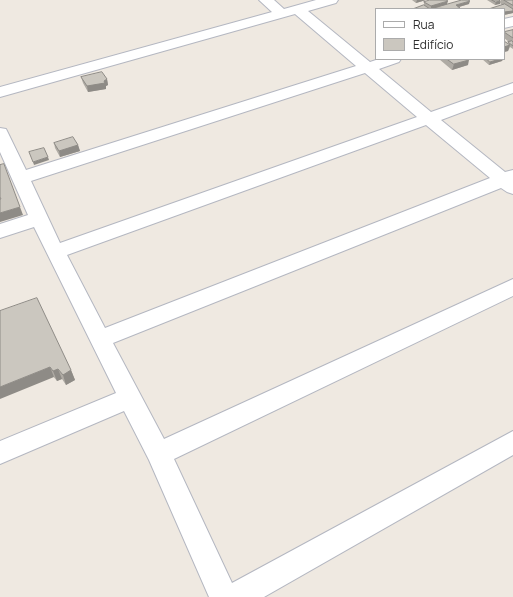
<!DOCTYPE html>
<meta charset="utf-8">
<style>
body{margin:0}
#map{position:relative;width:513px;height:597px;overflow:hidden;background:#efe9e1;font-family:Manrope,sans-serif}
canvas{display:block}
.legend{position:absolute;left:375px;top:8px;width:130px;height:52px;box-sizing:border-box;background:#fff;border:1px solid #ababab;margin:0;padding:5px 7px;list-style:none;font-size:12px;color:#2e2e2e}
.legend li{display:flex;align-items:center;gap:8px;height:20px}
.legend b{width:20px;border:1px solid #ababab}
</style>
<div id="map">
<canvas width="513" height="597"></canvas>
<ul class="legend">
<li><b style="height:5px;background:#fff"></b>Rua</li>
<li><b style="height:11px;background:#cbc7bf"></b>Edifício</li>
</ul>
</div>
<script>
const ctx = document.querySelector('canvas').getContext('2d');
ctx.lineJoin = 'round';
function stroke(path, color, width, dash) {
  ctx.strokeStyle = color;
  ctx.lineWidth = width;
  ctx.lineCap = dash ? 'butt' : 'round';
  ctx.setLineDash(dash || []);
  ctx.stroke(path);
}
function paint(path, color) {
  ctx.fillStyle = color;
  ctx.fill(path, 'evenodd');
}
const minor = new Path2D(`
 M259,0H274L284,9L316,0H338L336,3L308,11L370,62L379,59H401L399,62L379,69L431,112L513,83V93L441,120L505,172L513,170V194L507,192L501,188L113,343L164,439L513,279V296L174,459L232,583L513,431V455L264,597H209L149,460L124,411L0,464V441L116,393L34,227L0,238V224L28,215L0,152V128L6,129L8,133L26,170L356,66L295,14L0,97V87L272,12ZM365,73L417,117L60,243L31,181ZM426,125L490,178L105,328L67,255Z
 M513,17V26L504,28V19Z`);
stroke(minor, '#b4b7c1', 2);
paint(minor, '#fff');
paint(new Path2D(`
 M412,0H426L416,3Z
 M487,0H500V1L501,0H513V13L504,15V9H489L502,5L500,3L495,5Z
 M424,2L447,5L469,4L459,7L460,8L459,9H413L424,5Z
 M513,30V49L510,47L508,51L504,52V41L508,44L509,42L504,38V32Z
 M439,59H468V65L452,70Z
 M482,59H503L502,61L489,65Z
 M81,77L107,79L108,85L106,86V89L88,92L83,83Z
 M54,143L78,145L80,151L60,157L55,148Z
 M0,311L71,370L75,380L66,385L62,379L57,381Z`), '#afaba4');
paint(new Path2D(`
 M417,0H426L416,3Z
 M448,1L446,7L431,9V6Z
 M470,1L469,4L455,8L456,5Z
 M500,1V4L495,5L496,2Z
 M513,9V13L504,15V12Z
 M510,45L508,51L504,52V47Z
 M500,59H503L502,61L489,65L490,62Z
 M469,60L468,65L452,70L454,64Z
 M107,79L108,85L106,86V89L88,92L87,86L104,81Z
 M78,145L80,151L60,157L59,151Z
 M48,157L49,160L34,165L33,162Z
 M20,207L23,215L0,222V213Z
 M50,367L54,377L0,399V387Z
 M58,369L62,379L57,381L53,371Z
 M71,370L75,380L66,385L63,375Z`), '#8e8b86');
const building = new Path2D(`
 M430,0H446L448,1L431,6L424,2Z
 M462,0H468L470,1L456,5L460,8L453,9L434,8Z
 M492,0H499L500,1L496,2Z
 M504,0H513V5Z
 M505,4L513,9V11L504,12V9H489Z
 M424,5L430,9H413Z
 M513,30V38L504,32Z
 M504,41L510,45L504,47Z
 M512,41L513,42V46L508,42Z
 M447,59H468L469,60L454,64Z
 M487,59H500L490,62Z
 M102,72L107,79L104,81L105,83L87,86L81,77Z
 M73,137L78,145L59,151L54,143Z
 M44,148L48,157L33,162L29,152Z
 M4,164L20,207L0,213V199H1L0,197V165Z
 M37,298L71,370L63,375L58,369L53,371L50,367L0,387V311Z`);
paint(building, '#cbc7bf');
stroke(building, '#8e8b86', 1);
</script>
